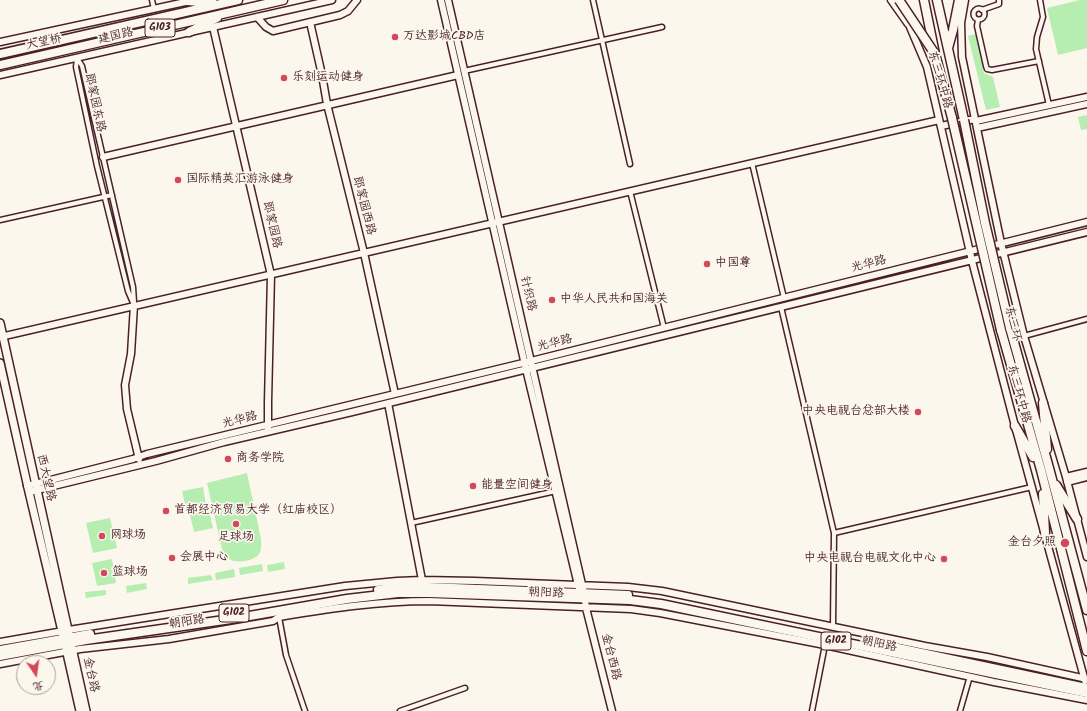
<!DOCTYPE html>
<meta charset="utf-8">
<style>
body{margin:0}
#map{position:relative;width:1087px;height:711px;overflow:hidden;background:#fbf7ec;font-family:Kalam,"LXGW WenKai TC",sans-serif}
canvas{display:block}
.north{position:absolute;left:16px;top:655px;width:40px;height:40px;box-sizing:border-box;background:#fbf7ec;border:1px solid #b4a19f;border-radius:50%;rotate:167deg;font-size:11px;font-weight:700;line-height:16px;text-align:center;color:#4a1f2b}
.north::after{content:'';display:block;margin:auto;width:14px;height:18px;background:#d1495b;clip-path:polygon(50% 0,100% 100%,50% 72%,0 100%)}
</style>
<div id="map">
<canvas width="1087" height="711"></canvas>
<div class="north">北</div>
</div>
<script>
const ctx = document.querySelector('canvas').getContext('2d');
ctx.lineJoin = 'round';
function paint(path, color) {
  ctx.fillStyle = color;
  ctx.fill(path, 'evenodd');
}
function stroke(path, color, width, dash) {
  ctx.strokeStyle = color;
  ctx.lineWidth = width;
  ctx.lineCap = dash ? 'butt' : 'round';
  ctx.setLineDash(dash || []);
  ctx.stroke(path);
}
function label(font, color, halo, rows, align = 'center') {
  ctx.font = font + ' Kalam,"LXGW WenKai TC",sans-serif';
  ctx.lineWidth = 3.5;
  ctx.setLineDash([]);
  ctx.textBaseline = 'middle';
  ctx.strokeStyle = halo;
  ctx.fillStyle = color;
  for (const [text, x, y, turn = 0] of rows) {
    ctx.save();
    ctx.translate(x, y);
    ctx.rotate((+turn || 0) * Math.PI / 180);
    ctx.textAlign = isNaN(turn) ? turn : align;
    if (halo) ctx.strokeText(text, 0, 0);
    ctx.fillText(text, 0, 0);
    ctx.restore();
  }
}
paint(new Path2D(`
 M1080,0H1087V48L1058,55L1047,8Z
 M976,34L984,73L993,77L1000,107L986,110L968,36Z
 M1087,115V129L1081,130L1078,117Z
 M247,473L261,539C261,544 262,550 259,554C254,561 237,564 229,559C225,557 224,553 222,549L207,483Z
 M203,487L206,505L186,509L182,491Z
 M209,511L213,528L194,532L190,515Z
 M110,518L117,548L93,553L86,523Z
 M112,559L116,583L97,586L92,563Z
 M284,562L285,569L268,572L267,565Z
 M262,564L263,571L240,575L239,568Z
 M234,569L235,577L216,580L215,573Z
 M211,575L213,580L188,584V578Z
 M146,583L147,589L127,593L126,586Z
 M106,590V595L86,598L85,592Z`), '#b6edb0');
const street = new Path2D(`
 M152,0L154,9
 M593,0L630,164
 M1040,0L1043,17L1037,37L1036,49L1049,105
 M973.5 14a5.5 5.5 0 1 1 11 0a5.5 5.5 0 1 1-11 0Z
 M982,10L999,4V0
 M978,20L977,26L986,66L987,69L992,70L1039,61
 M77,58L76,67L97,166L128,291L134,305
 M77,58L82,66L133,287L134,302
 M464,71L662,27
 M752,163L784,298
 M630,191L664,328
 M0,220L112,195
 M781,307L834,533L833,626
 M1024,336L1087,319
 M411,523L556,491
 M834,533L1032,487
 M279,617L286,655L305,711
 M400,711L465,688
 M812,711L825,645
 M960,711L970,676`);
const secondary = new Path2D(`
 M441,0L526,369L579,589
 M448,0L584,593L586,608L612,711
 M891,0L908,24
 M965,0L961,23L962,57L1001,243L1024,336L1066,477L1087,557
 M907,15L910,27L927,67L972,261L1015,426L1085,681
 M257,17L266,27L273,31L340,15L348,11L357,0
 M310,22L322,75L327,104L364,253L395,394
 M213,27L271,275L268,402V428
 M0,42L190,1
 M0,75L332,0
 M976,121L1087,97
 M941,126L975,119
 M977,128L1087,104
 M103,157L458,75
 M134,305L131,354L125,385L127,409L139,459
 M0,337L939,120
 M388,403L422,580
 M1066,477L1087,472
 M1067,482L1087,477
 M27,486L133,459L147,454L531,361L1087,222
 M29,492L156,461L224,442L352,412L1087,232
 M0,642L69,630L345,586L397,581L422,580L475,581L628,587L662,591L925,646L987,657L1087,679
 M0,664L80,649L169,639L273,621L279,617C329,609 378,601 429,601L631,609L660,613L825,645L994,682L1087,700`);
const primary = new Path2D(`
 M0,323L86,711
 M0,363L29,492L62,631L80,711`);
const highway = new Path2D(`
 M924,0L935,54L952,118
 M937,0L964,120
 M187,1L213,3
 M189,32L217,18
 M948,48L953,30L959,0
 M0,54L238,0
 M0,65L283,0
 M1010,328L1049,468L1087,610
 M1001,330L1041,470L1087,651
 M1043,403L1047,449
 M1015,426L1033,457
 M1056,485L1077,519
 M1043,494L1045,533
 M378,590L397,587H428L628,595
 M898,648L1087,688
 M0,650L90,634
 M0,656L86,640L238,618L347,599L398,593H429L630,600L661,604L1087,693`);
stroke(street, '#4a1f2b', 7);
stroke(secondary, '#4a1f2b', 9);
stroke(primary, '#4a1f2b', 10);
stroke(highway, '#4a1f2b', 11);
stroke(street, '#fbf7ec', 4);
stroke(secondary, '#fbf7ec', 6);
stroke(primary, '#fbf7ec', 7);
stroke(highway, '#fbf7ec', 8);
const highwayBridge = new Path2D(`
 M899,0L935,54
 M952,118L1001,330
 M964,120L985,223L1010,328`);
stroke(highwayBridge, '#4a1f2b', 11, []);
stroke(highwayBridge, '#fbf7ec', 8);
for (const [x, y, r, color] of [
 [395,37,4,"#d1495b"],
 [284,78,4,"#d1495b"],
 [178,180,4,"#d1495b"],
 [707,264,4,"#d1495b"],
 [552,300,4,"#d1495b"],
 [918,412,4,"#d1495b"],
 [228,459,4,"#d1495b"],
 [473,486,4,"#d1495b"],
 [166,511,4,"#d1495b"],
 [236,524,4,"#d1495b"],
 [102,536,4,"#d1495b"],
 [1065,543,5,"#d1495b"],
 [172,558,4,"#d1495b"],
 [944,559,4,"#d1495b"],
 [104,573,4,"#d1495b"]
]) {
  const dot = new Path2D();
  dot.arc(x, y, r, 0, 2 * Math.PI);
  ctx.fillStyle = color;
  ctx.fill(dot);
  stroke(dot, '#fbf7ec', 1.5);
}
for (const [x, y, w] of [
 [160,28,30],
 [234,613,30],
 [836,641,30]
]) {
  const box = new Path2D();
  box.roundRect(x - w / 2, y - 9, w, 18, 3);
  ctx.fillStyle = '#fbf7ec';
  ctx.fill(box);
  stroke(box, '#4a1f2b', 1);
}
label('bold 11px', '#4a1f2b', null, [
 ["G103",160,28],
 ["G102",234,613],
 ["G102",836,641]
]);
label('12px', '#4a1f2b', '#fbf7ec', [
 ["建国路",116,37,-13],
 ["大望桥",44,43,-12],
 ["东三环中路",939,80,74],
 ["郎家园东路",94,103,78],
 ["郎家园西路",363,206,76],
 ["郎家园路",271,225,77],
 ["光华路",869,265,-14],
 ["针织路",527,294,77],
 ["东三环",1012,324,76],
 ["光华路",555,344,-14],
 ["东三环中路",1018,394,75],
 ["光华路",240,421,-14],
 ["西大望路",45,478,77],
 ["朝阳路",546,594,2],
 ["朝阳路",187,623,-9],
 ["朝阳路",879,645,12],
 ["金台西路",610,657,76],
 ["金台路",90,675,78]
]);
label('12px', '#4a1f2b', '#fbf7ec', [
 ["万达影城CBD店",403,37],
 ["乐刻运动健身",292,78],
 ["国际精英汇游泳健身",186,180],
 ["中国尊",715,264],
 ["中华人民共和国海关",560,300],
 ["中央电视台总部大楼",910,412,"right"],
 ["商务学院",236,459],
 ["能量空间健身",481,486],
 ["首都经济贸易大学（红庙校区）",174,511],
 ["网球场",110,536],
 ["足球场",236,538,"center"],
 ["金台夕照",1056,543,"right"],
 ["会展中心",180,558],
 ["中央电视台电视文化中心",936,559,"right"],
 ["篮球场",112,573]
], 'left');
</script>
